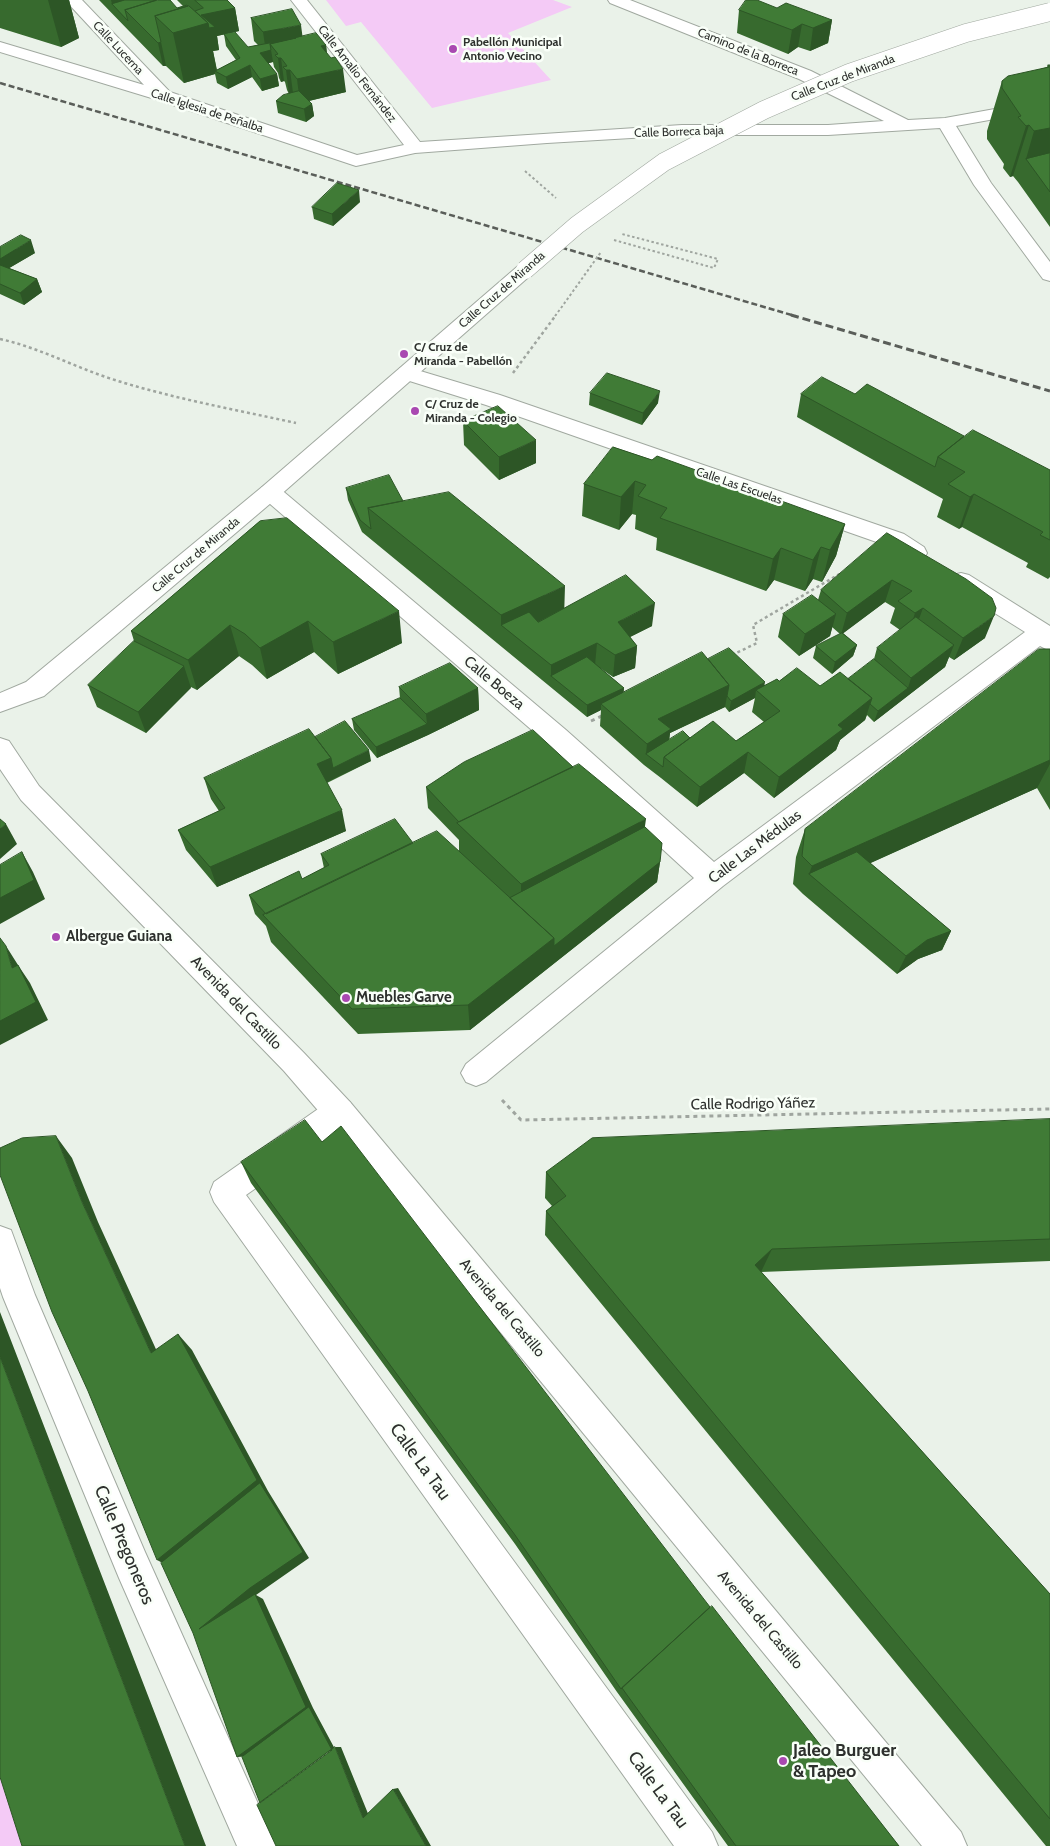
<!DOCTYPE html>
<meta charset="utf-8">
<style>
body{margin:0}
canvas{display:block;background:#eaf2e9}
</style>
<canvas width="1050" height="1846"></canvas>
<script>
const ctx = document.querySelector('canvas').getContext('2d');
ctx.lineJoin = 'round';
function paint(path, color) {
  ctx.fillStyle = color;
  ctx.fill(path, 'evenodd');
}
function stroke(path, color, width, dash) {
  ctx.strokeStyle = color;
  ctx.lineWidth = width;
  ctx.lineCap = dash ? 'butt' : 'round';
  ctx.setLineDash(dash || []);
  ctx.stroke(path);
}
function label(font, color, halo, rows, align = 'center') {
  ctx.font = font + ' Cabin,sans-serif';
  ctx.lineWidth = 5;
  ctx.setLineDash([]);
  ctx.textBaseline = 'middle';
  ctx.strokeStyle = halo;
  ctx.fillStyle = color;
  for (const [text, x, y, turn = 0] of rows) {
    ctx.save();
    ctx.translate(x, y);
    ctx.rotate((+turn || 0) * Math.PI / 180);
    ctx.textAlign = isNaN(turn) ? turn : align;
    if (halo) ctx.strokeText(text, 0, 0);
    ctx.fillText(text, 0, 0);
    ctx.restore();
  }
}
paint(new Path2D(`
 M326,0H553L572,7L508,33L551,80L432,108L361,22L346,26Z
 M0,1715L44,1846H0Z`), '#f4caf6');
const pedestrian = new Path2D(`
 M339,1098L350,1102L354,1112L350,1122L246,1195L712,1832L718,1846H674L214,1202L210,1192L214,1182L328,1102Z
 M0,1226L11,1230L35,1295L145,1552L277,1846H237L119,1578L3,1297L0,1288Z`);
const minor = new Path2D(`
 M65,0H82L170,92L357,155L404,145L291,0H307L420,142L682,125H828L884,121L799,79L610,3L608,0H630L811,71L908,120L945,118L1050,99V109L956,126L991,183L1050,262V281L1043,279L974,185L940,128L828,135H682L547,143L415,153L356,166L158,100L0,52V42L144,85Z
 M407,367L500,395L904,534L924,547L927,553L924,559C909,563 900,553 888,546L486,405L400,378L397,373L400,368Z
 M270,485L278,487L566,730L714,862L1025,632L953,587L949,581L953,575L961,573L969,575L1050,626V651L1040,646L723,886L486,1082L476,1086L466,1082L461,1073L466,1064L694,878L548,744L262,497L259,492L262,487Z`);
const tertiary = new Path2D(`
 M525,264L532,266L535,270L532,274L278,497L44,696L0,712V693L26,682L262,487L518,266Z`);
const secondary = new Path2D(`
 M0,738L9,741L39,786L304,1053L350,1102L961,1832L967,1846H922L328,1122L284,1071L21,800L0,769Z`);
stroke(pedestrian, '#a1a9a0', 2);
stroke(minor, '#a1a9a0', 2);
stroke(tertiary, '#a1a9a0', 2);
stroke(secondary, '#a1a9a0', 2);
stroke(new Path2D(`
 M525,171L556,198
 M614,240L714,268L718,259L622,234
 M555,316L561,308`), '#9fa59f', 2, [2.5, 2.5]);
stroke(new Path2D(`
 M0,339C41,348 78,369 118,381C176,399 237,410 296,423
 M513,373L556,315
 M732,655L757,643L753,625L841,573`), '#9fa59f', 2.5, [3, 3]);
stroke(new Path2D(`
 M591,721L604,715
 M502,1100L521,1120L1050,1109`), '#9fa59f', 3, [4, 4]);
paint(pedestrian, '#fff');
paint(minor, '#fff');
paint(tertiary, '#fff');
paint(secondary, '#fff');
stroke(new Path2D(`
 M0,83L795,316`), '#5a5e59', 2.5, [6, 3]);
stroke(new Path2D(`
 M791,315L1050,391`), '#5a5e59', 3, [8, 4]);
const tertiaryBridge = new Path2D(`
 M525,270L577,225L664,162L764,110L849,73L966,33L1050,12`);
stroke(tertiaryBridge, '#a1a9a0', 19, []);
stroke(new Path2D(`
 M561,308L601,252`), '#9fa59f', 2, [2.5, 2.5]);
stroke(tertiaryBridge, '#fff', 18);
paint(new Path2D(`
 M0,0H69L79,38L61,47L0,28Z
 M99,0H156L177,8L183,6L177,0H227L235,8L239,31L217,36L219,50L213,51L217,70L236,60L226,46L224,34L248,47L258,45L254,41L251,18L326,45L327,53L346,92L309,101L312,104L314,116L306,122L278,113L276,101L289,94L287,90L285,82L284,81L281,82L279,78L278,73L274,67L273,62L268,63L277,74L279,86L262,91L252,77L228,89L217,83L215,74L184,83L166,66H163Z
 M777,8L832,20L828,43L810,51L798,47L788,54L737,33L739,10Z
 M1048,65H1050V227L1018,182L1013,176L1010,177L1003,168L1004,164L987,139V131L1002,81L1047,67Z
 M360,202L333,226L314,219L312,207Z
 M0,247L35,253L9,268L37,279L42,292L24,305L0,294Z
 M590,393L658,403L642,425L589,405Z
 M801,394H855L1050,470V577L1048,579L1026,567L1028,563L962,527L959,529L937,517L943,499L797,417Z
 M463,421L536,463L499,480L464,445Z
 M613,447L845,524L836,556L822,582L813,579L805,591L774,580L766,591L656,550L657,538L635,529L636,515L632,514L619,530L582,516L584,484Z
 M346,488L403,501L564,608L652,626L630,637L637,646L635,668L613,677L600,668L624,688L623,693L708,659L765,686L779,681L820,686L848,679L874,659L877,648L900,630L890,623L895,608L885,602L843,633L857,645L853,656L832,674L813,658L816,646L840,634L832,627L830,636L799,656L778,637L783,614L818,600L821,590L887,533L985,638L954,660L949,657L945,667L874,722L867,715L865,720L840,740L836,750L774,798L744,773L697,807L661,778L644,765L600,726L601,710L587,717L362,532L348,500ZM755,698L752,712L764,722L736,741L690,738L669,740L670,733L725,707L729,712Z
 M260,521L402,643L338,674L314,652L267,679L252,665L239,656L197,690L191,687L146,733L97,707L88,685L134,641L131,631Z
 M1050,649V810L1037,788L870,863L951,931L942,950L918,959L897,974L803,894L793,884L796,857L805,829Z
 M399,687L478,688L479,710L428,735L377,758L354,730L352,719L400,698Z
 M315,737L371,761L327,783L346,831L217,887L186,850L178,830L219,811L211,799L204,778Z
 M573,767L645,827L660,862L657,882L470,1030L358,1034L271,942L266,926L255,914L249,895L302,879L324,868L321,854L413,843L459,851V840L428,808L426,787Z
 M1050,1119V1261L761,1272L1050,1594V1846H1046L545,1235L546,1211L552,1206L545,1198L546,1172Z
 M241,1162L710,1607L899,1846H728L617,1692L515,1544L251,1183Z`), '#376a2e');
paint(new Path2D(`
 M48,0H69L79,38L61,47Z
 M111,0H152L125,10L112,4L115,16Z
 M235,8L239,31L217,36L219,50L213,51L217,72L215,71V74L184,83L173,33L201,15Z
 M832,20L828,43L810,51L813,28Z
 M802,24L798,47L788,54L792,30Z
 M301,25L304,48L281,58L284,81L281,82L278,58V54L270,44L273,62L262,65L260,53L266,52L263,32Z
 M161,42L166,66H163L158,43Z
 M326,45L328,68L321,46Z
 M250,65L252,77L228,89L226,77Z
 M343,69L346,92L300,103L297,79Z
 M286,70H290L293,93L289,94Z
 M277,74L279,86L262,91L260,79Z
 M312,104L314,116L306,122L304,109Z
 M1029,125L1013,176L1010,177L1026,126Z
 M1050,128V175L1026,159L1034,131Z
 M359,190L360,202L333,226L332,214Z
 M31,240L35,253L6,270L0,272V259Z
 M37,279L42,292L24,305L20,293Z
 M660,391L658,403L642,425L643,413Z
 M536,440V463L499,480V457Z
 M635,481L632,514L619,530L621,497Z
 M974,494L962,527L959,529L970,497Z
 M845,524L836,556L822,582L830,550Z
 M821,547L813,579L805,591L813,560Z
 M781,548L774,580L766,591L773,559Z
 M892,580L885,602L841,635L847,613Z
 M565,586L564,618L519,639L501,625V615Z
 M655,603L652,626L616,644L618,622Z
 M923,608L915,630L908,635L915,613Z
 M399,611L402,643L338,674L333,642Z
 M836,614L830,636L799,656L805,634Z
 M994,616L985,638L954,660L963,638Z
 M308,621L314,652L267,679L260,648Z
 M230,625L239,656L197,690L188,660Z
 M597,643L595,665L551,676V687V665Z
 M857,645L853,656L832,674L835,662Z
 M954,645L945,667L874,722L878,711L908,688L911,678Z
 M637,646L635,668L613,677L615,655Z
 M184,666L191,688L146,733L138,712Z
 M765,682L763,694L756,690L755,698L729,712L731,701Z
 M729,685L725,707L670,733L668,750L646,754L647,744L658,719Z
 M478,688L479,710L428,735L377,758L376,747L427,724L426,714Z
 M624,688L623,699L601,704V710L587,717V705Z
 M872,698L865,720L840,740L836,750L774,798L779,777L838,725Z
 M369,750L371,761L335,778L333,768Z
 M748,752L744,773L697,807L700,787Z
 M331,758L335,778L321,785L317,764Z
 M1050,760V764L1037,788L822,885L809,874L812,866Z
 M342,810L346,831L217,887L210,867Z
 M646,819L642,847L521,911V884Z
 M6,824L17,844L0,859V829Z
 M22,852L33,872L45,899L0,924V898Z
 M660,862L657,882L470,1030L468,1005L554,938Z
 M951,931L942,950L918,959L897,974L906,956L927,940Z
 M6,946L18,965L24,986L12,968Z
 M18,965L30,983L48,1020L0,1045V1021Z
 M56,1136L72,1158L98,1222L165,1369L151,1353L82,1202Z
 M772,1249L761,1272L744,1288L755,1265Z
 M0,1312L206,1846H185L0,1357Z
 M178,1334L192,1350L268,1491L309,1558L256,1595L263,1599L313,1708L336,1751L237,1757L199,1629L172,1568L157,1560Z
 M335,1747H341L369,1816L363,1818Z
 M398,1788L431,1846H426L393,1789Z`), '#2d5626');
const building = new Path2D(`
 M125,0H156L125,10L128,21L112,4Z
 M158,0H170L177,8L187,5L188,6L155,16L161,42L158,43L125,10Z
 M195,0H227L235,8L201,15L215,27L209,28L208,23L195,11L203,8Z
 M746,0H757L777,8L786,3L832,20L813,28L802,24L792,30L739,10Z
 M189,6L208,23L173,33L155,16Z
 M292,9L301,25L263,32L251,18Z
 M235,32L248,47L296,38L270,44L271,50L260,53L277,74L260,79L250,65L226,77L215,71L240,58L224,34Z
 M316,33L326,45L321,46L331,58L335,57L343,69L297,79L290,70H286L283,67L287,66L281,58H278L275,55L278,54L270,44Z
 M1048,65H1050V128L1034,131L1029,125L1026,126L1018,117L1021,116L1002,88V81L1008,76L1049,67Z
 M299,91L312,104L304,109L276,101L283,95Z
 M1050,153V192L1026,159Z
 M337,183L359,190L332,214L312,207Z
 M21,235L31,240L0,259V247Z
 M0,265L37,279L20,293L0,284Z
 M607,373L660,391L643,413L590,393Z
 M822,377L855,394L867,384L964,436L938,457L935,467L801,394Z
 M498,406L536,440L499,457L463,421Z
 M973,430L1050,470V540L1040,535L1043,532L974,494L970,497L948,484L965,472L938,457Z
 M613,447L652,460L657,456L845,524L830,550L821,547L813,560L781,548L773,559L660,518L667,508L638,496L646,485L635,481L621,497L584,484Z
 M389,475L403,501L368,508L371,529L360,520L346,488Z
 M449,492L565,586L501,615L368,508Z
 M287,518L399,611L333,642L308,621L260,648L245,634L230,625L188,660L131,631L260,521Z
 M887,533L966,579L992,598L996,608L994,616L963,638L923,608L915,613L898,601L912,591L892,580L847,613L821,590Z
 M626,575L655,603L618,622L637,646L615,655L597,643L551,665L501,625L529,612L538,622Z
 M812,595L836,614L805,634L783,614Z
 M916,617L954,645L911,678L877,648Z
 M842,633L857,645L835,662L816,646Z
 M134,641L184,666L138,712L88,685Z
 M729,648L765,682L731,701L727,696L729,685L708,659Z
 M1039,649H1050V760L812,866L802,856L805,829Z
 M702,652L729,685L658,719L671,729L647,744L601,704Z
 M587,657L624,688L587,705L551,676Z
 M874,659L908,688L878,711L870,704L872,698L848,679Z
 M450,663L478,688L426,714L399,687Z
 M797,668L820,686L840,672L872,698L838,725L843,729L779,777L748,752L700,787L664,757L713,721L736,741L780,711L756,690L777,679L779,681Z
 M400,698L427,724L376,747L352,719Z
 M345,721L369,750L333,768L331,758L315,737Z
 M309,729L331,758L317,764L342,810L210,867L178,830L225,808L204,778Z
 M533,730L573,767L459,822L426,787L464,762Z
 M683,731L690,738L664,757L663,767L646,754Z
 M579,764L646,819L521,884L457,823Z
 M0,819L6,824L0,829Z
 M395,819L413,843L266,914L249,895L299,871L302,879L329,865L321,854Z
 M645,827L662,843L660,862L554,946V938L510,898Z
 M437,831L554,938L468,1005L352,1009L263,915Z
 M22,852L34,880L0,898V865Z
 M857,852L951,931L927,940L906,956L809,874Z
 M0,938L6,946L12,968L18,965L36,1002L0,1021Z
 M1050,1119V1239L772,1249L755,1265L1050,1594V1819L546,1211L566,1196L546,1172L592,1138Z
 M305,1120L322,1142L341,1126L710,1607L621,1689L515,1535L241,1162Z
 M56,1136L82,1202L151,1353L178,1334L257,1480L157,1560L88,1391L52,1312L0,1175V1148L22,1138Z
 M0,1357L185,1846H22L0,1777Z
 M260,1483L303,1552L250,1588L199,1629L255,1594L306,1707L237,1757L193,1633L161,1563Z
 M712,1606L899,1846H736L622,1688Z
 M309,1707L332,1750L260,1803L242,1757Z
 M335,1747L363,1818L393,1789L426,1846H276L257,1805Z`);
paint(building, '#407b36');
stroke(building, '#2d5626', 1);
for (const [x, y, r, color] of [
 [453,49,5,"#a949b1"],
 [404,354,5,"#a949b1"],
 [415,411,5,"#a949b1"],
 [56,937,5,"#a949b1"],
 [346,998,5,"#a949b1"],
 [783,1761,5,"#a949b1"]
]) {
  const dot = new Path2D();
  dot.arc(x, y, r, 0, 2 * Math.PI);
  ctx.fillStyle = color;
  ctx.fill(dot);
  stroke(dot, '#f9fff8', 2);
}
label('bold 12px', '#2d302d', '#f9fff8', [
 ["Pabellón Municipal",463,42],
 ["Antonio Vecino",463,56],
 ["C/ Cruz de",414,347],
 ["Miranda - Pabellón",414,361],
 ["C/ Cruz de",425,404],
 ["Miranda - Colegio",425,418]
], 'left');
label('12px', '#2d302d', '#f9fff8', [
 ["Calle Lucerna",118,48,47],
 ["Camino de la Borreca",748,52,22],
 ["Calle Amalio Fernández",357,74,52],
 ["Calle Cruz de Miranda",843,78,-21],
 ["Calle Iglesia de Peñalba",207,111,18],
 ["Calle Borreca baja",679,132,-2],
 ["Calle Cruz de Miranda",502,290,-41],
 ["Calle Las Escuelas",739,486,19],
 ["Calle Cruz de Miranda",196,555,-40]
]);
label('15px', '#2d302d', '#f9fff8', [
 ["Calle Boeza",494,683,40],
 ["Calle Las Médulas",755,847,-37],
 ["Avenida del Castillo",236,1003,46],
 ["Calle Rodrigo Yáñez",753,1104,-1],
 ["Avenida del Castillo",502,1308,50],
 ["Avenida del Castillo",760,1620,50]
]);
label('bold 15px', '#2d302d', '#f9fff8', [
 ["Albergue Guiana",66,937],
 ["Muebles Garve",356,998]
], 'left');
label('18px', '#2d302d', '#f9fff8', [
 ["Calle La Tau",420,1462,54],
 ["Calle Pregoneros",124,1545,67],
 ["Calle La Tau",658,1790,54]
]);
label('bold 18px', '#2d302d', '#f9fff8', [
 ["Jaleo Burguer",793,1751],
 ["& Tapeo",793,1772]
], 'left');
</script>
